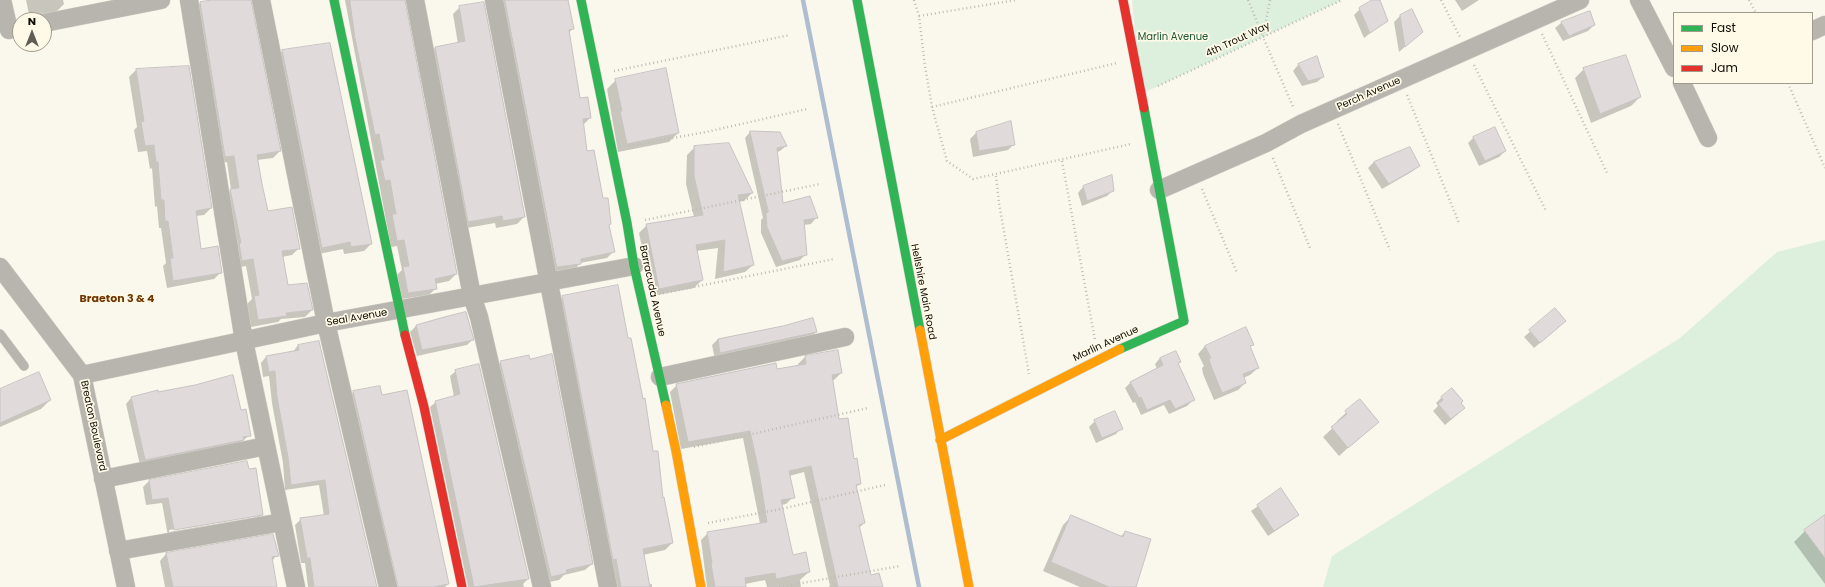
<!DOCTYPE html>
<style>
body{margin:0}
#map{position:relative;width:1825px;height:587px;overflow:hidden;background:#faf7ed;font-family:Poppins,sans-serif}
canvas{display:block}
.legend{position:absolute;left:1673px;top:12px;width:140px;height:72px;box-sizing:border-box;background:#fffae8;border:1px solid #9f9b8d;margin:0;padding:5px 7px;list-style:none;font-size:12px;color:#0f0c04}
.legend li{display:flex;align-items:center;gap:8px;height:20px}
.legend b{width:20px;border:1px solid #9f9b8d}
.north{position:absolute;left:12px;top:12px;width:40px;height:40px;box-sizing:border-box;background:#fffae8;border:1px solid #9f9b8d;border-radius:50%;rotate:0deg;font-size:11px;font-weight:700;line-height:16px;text-align:center;color:#0f0c04}
.north::after{content:'';display:block;margin:auto;width:14px;height:18px;background:#615e56;clip-path:polygon(50% 0,100% 100%,50% 72%,0 100%)}
</style>
<div id="map">
<canvas width="1825" height="587"></canvas>
<ul class="legend">
<li><b style="height:5px;background:#30b455"></b>Fast</li>
<li><b style="height:5px;background:#ff9f0a"></b>Slow</li>
<li><b style="height:5px;background:#e5322d"></b>Jam</li>
</ul>
<div class="north">N</div>
</div>
<script>
const ctx = document.querySelector('canvas').getContext('2d');
ctx.lineJoin = 'round';
function paint(path, color) {
  ctx.fillStyle = color;
  ctx.fill(path, 'evenodd');
}
function stroke(path, color, width, dash) {
  ctx.strokeStyle = color;
  ctx.lineWidth = width;
  ctx.lineCap = dash ? 'butt' : 'round';
  ctx.setLineDash(dash || []);
  ctx.stroke(path);
}
function label(font, color, halo, rows, align = 'center') {
  ctx.font = font + ' Poppins,sans-serif';
  ctx.lineWidth = 3.5;
  ctx.setLineDash([]);
  ctx.textBaseline = 'middle';
  ctx.strokeStyle = halo;
  ctx.fillStyle = color;
  for (const [text, x, y, turn = 0] of rows) {
    ctx.save();
    ctx.translate(x, y);
    ctx.rotate((+turn || 0) * Math.PI / 180);
    ctx.textAlign = isNaN(turn) ? turn : align;
    if (halo) ctx.strokeText(text, 0, 0);
    ctx.fillText(text, 0, 0);
    ctx.restore();
  }
}
paint(new Path2D(`
 M1132,0H1342L1141,94Z
 M1825,240V587H1323L1332,556L1680,338L1777,252Z`), '#ddefdd');
paint(new Path2D(`
 M26,0H63L64,4L55,13L30,19Z
 M219,0H250L280,151L273,158L257,160L267,212L299,248L292,255L282,257L287,286L312,310L305,317L281,319L278,322L251,327L247,304L252,299L246,266L235,268L224,197L231,190L227,162L218,164L193,10L200,3Z
 M345,0H404L456,274L449,281L435,284L436,288L429,295L402,299L397,275L402,270L397,246L391,247Z
 M497,0H567L573,28L569,33L580,99L590,118L583,125L586,152L610,224L608,226L614,251L607,258L580,263L574,271L550,273Z
 M1374,0H1378L1386,21L1364,38L1354,15L1360,9Z
 M1455,0H1479L1462,11Z
 M460,7L524,217L517,224L496,228L495,223L461,229L428,55L435,48L458,44L453,14Z
 M1590,13L1594,25L1588,31L1563,41L1555,28L1561,23Z
 M1400,16L1416,37L1399,52L1394,22Z
 M282,51L371,244L364,251L344,254L343,249L314,255L275,59Z
 M1316,58L1323,77L1317,82L1302,86L1293,71L1298,65Z
 M1584,69L1640,97L1631,106L1591,123L1575,78Z
 M136,70L211,208L204,215L196,216L200,250L221,272L214,279L167,288L163,266L166,263L161,228H159L157,206L155,207L152,168L150,169L147,151L138,152L134,130L137,127L129,77Z
 M616,80L678,133L669,142L618,152L607,89Z
 M1010,123L1014,144L1008,150L973,157L970,139L976,133Z
 M750,132L786,146L780,151L777,152L782,204L816,218L811,224L804,225L806,254L800,260L776,267L761,233V220L763,218L745,138Z
 M1474,137L1505,151L1499,157L1479,166L1468,143Z
 M695,147L752,193L744,201L738,202L753,265L745,272L715,279L718,248L696,251L702,280L694,288L652,296L639,233L647,225L694,217L686,184L687,155Z
 M1409,148L1418,166L1413,171L1382,189L1368,168L1374,162Z
 M1083,187L1113,190L1107,196L1082,206L1078,193Z
 M563,297L652,452L672,543L665,550L643,555L648,585L652,584V587H612L555,304Z
 M1555,309L1559,327L1534,348L1524,337Z
 M416,326L472,340L467,345L417,356L410,332Z
 M816,332L810,338L715,359L712,345L718,339Z
 M1253,344L1249,348L1258,368L1250,375L1243,378L1245,383L1238,390L1214,400L1203,374L1202,368L1204,366L1198,354L1205,346Z
 M298,345L376,587H308L305,563H301L295,525L301,519L324,516L319,485L285,490L283,463L272,403L269,376L263,377L261,363L266,357L293,352Z
 M838,351L841,373L834,380H832L839,420L853,460L860,484L856,487L864,523L859,528L870,576L882,587H828L830,586L804,472L789,476L793,497L786,504L781,505L792,556L809,572L800,580L801,587H767L765,580L745,584L744,587H707L701,540L708,533L760,524L743,438L681,449L670,392L677,385L798,366V364L805,357Z
 M1160,358L1180,362L1177,364L1193,400L1187,406L1169,414L1164,405L1141,415L1135,402L1133,403L1125,388L1131,382L1157,369L1155,364Z
 M501,362L592,564L585,570L564,575L559,580L544,583L494,368Z
 M478,365L528,579L523,584L524,587H468L430,407L436,402L454,397L450,376L456,371Z
 M0,390L50,400L41,409L0,427Z
 M157,391L158,393L240,411L250,435L237,445L140,465L126,404L131,398Z
 M353,392L448,584L445,587H392L348,398Z
 M1442,397L1458,414L1445,425L1433,411L1438,406L1436,403Z
 M1360,400L1378,421L1339,456L1323,437L1338,423L1337,421Z
 M1095,421L1121,428L1116,434L1096,443L1089,427Z
 M149,481L262,514L256,520L168,536L162,503L146,505L143,487ZM257,515V517L169,532V530Z
 M1281,490L1297,515L1292,520L1268,536L1251,511Z
 M1072,516L1120,537L1125,532L1135,587H1080L1043,571L1063,525Z
 M1825,516V584L1794,542L1805,531Z
 M273,535L277,555L272,561L276,587H165L160,561L166,554Z`), '#0003');
stroke(new Path2D(`
 M803,0L919,587`), '#afbdd1', 4.5);
const building = new Path2D(`
 M213,0H251L281,151L257,155L262,184L268,211L292,207L300,249L282,251L288,285L307,283L313,310L286,313L287,316L258,320L254,296L259,295L253,259L242,261L239,243H241L230,189L239,188L234,156L225,157L200,2Z
 M350,0H405L457,274L435,279L437,289L408,293L403,267L409,266L404,240L397,241L392,214H396L390,180L385,181L380,160H384L379,134L375,135L355,38Z
 M505,0H568L574,29L569,30L580,98L588,97V98L591,118L583,119L587,151L594,150L603,198H608L611,224L609,225L615,252L581,259V264L557,267Z
 M1372,0H1380L1388,21L1370,33L1359,8Z
 M484,2L525,217L503,221L502,216L468,222L435,47L465,41L459,6Z
 M1412,9L1423,32L1405,47L1400,15Z
 M1590,11L1595,25L1569,36L1561,22Z
 M330,43L372,244L351,247L350,242L322,248L282,50Z
 M1626,55L1641,97L1600,114L1583,68Z
 M1317,56L1324,77L1308,81L1298,64Z
 M189,66L212,208L196,211L201,249L218,246L222,273L173,281L170,258H173L168,221H165L164,200H161L158,162H156L154,145L145,146L141,122L144,121L136,69Z
 M666,68L679,133L627,144L620,111H622L615,79Z
 M1011,121L1015,145L979,151L976,132Z
 M1495,127L1506,151L1485,161L1473,137Z
 M750,131L780,132L787,146L777,148L783,203L810,196L818,218L804,220L807,255L782,261L767,227L766,213L768,212Z
 M729,143L753,193L738,195L754,265L723,272L725,240L696,245L703,280L659,289L646,224L703,215L694,176V146Z
 M1410,147L1420,166L1389,184L1374,162Z
 M1112,175L1114,191L1087,201L1083,186Z
 M618,285L628,338H631L643,399L645,398L653,451H658L663,498L664,497L673,543L643,549L650,587H621L616,559L613,560L562,296Z
 M1555,308L1566,321L1540,343L1529,330Z
 M466,312L474,340L422,350L416,325L448,316Z
 M813,318L817,332L720,353L718,339L783,326Z
 M1246,327L1254,345L1250,346L1259,368L1243,374L1246,383L1222,393L1211,366L1209,359L1211,358L1205,346Z
 M319,341L377,587H314L310,558H307L300,518L329,514L325,480L291,485L288,457L277,397L275,371L269,372L266,356L299,350L298,345Z
 M838,350L842,373L832,375L839,419L848,418L854,459L857,458L861,484L856,485L865,523L859,525L871,575L879,573L883,587H838L811,466L789,471L795,498L781,500L793,555L806,552L810,572L776,579L775,573L745,578L746,587H715L711,564L712,563L707,532L767,522L759,472L750,431L688,442L676,384L776,363L777,369L806,364L805,356Z
 M1176,351L1181,362L1178,363L1195,400L1175,409L1170,400L1147,410L1141,397L1139,398L1130,382L1163,365L1160,358Z
 M552,354L593,564L566,570L567,573L551,577L500,361L529,355L530,359Z
 M479,364L529,579L474,587L435,401L460,394L455,370Z
 M39,372L51,400L0,423V389Z
 M233,375L241,410L246,409L251,436L243,437L244,440L145,460L131,397L158,390V392L195,385Z
 M380,386L382,395L407,390L449,584L433,587H398L353,391Z
 M1452,388L1463,401L1461,403L1465,408L1451,419L1438,404L1443,400L1441,397Z
 M1360,399L1379,422L1348,448L1331,427L1347,414L1345,411Z
 M1115,411L1123,429L1102,438L1094,420Z
 M247,461L249,469L256,468L263,515L174,530L168,498L152,500L149,480Z
 M1281,488L1299,515L1274,531L1257,505Z
 M1071,515L1123,537L1125,531L1151,539L1136,587H1109L1051,562Z
 M1825,515V558L1804,530Z
 M273,534L279,556L272,557L277,587H173L166,553Z`);
paint(building, '#e1dada');
stroke(building, '#c8c3c2', 1);
const lane = new Path2D(`
 M0,334L24,366`);
const street = new Path2D(`
 M2,0L9,30
 M189,0L244,341L296,587
 M261,0L326,323L388,587
 M415,0L472,296L479,317L542,587
 M494,0L608,587
 M1639,0L1674,68
 M44,23L161,0
 M1812,31L1825,25
 M1682,83L1708,138
 M1159,190L1266,143L1301,124L1580,0
 M0,267L82,375L126,587
 M82,375L326,323L634,266
 M660,377L845,337
 M103,479L266,446
 M118,551L282,522`);
const fast = new Path2D(`
 M334,0L405,335
 M581,0L627,223L634,266L666,405
 M857,0L920,330
 M1120,349L1184,321L1144,108`);
const slow = new Path2D(`
 M920,330L969,587
 M666,405L676,451L701,587
 M940,440L1120,349`);
const jam = new Path2D(`
 M1123,0L1144,108
 M405,335L424,407L462,587`);
stroke(lane, '#d4d1c9', 10);
stroke(street, '#d4d1c9', 19);
stroke(fast, '#d4d1c9', 10);
stroke(slow, '#d4d1c9', 10);
stroke(jam, '#d4d1c9', 10);
stroke(new Path2D(`
 M914,0L919,16L925,66L932,107L947,161L973,179L1131,144
 M1248,0L1263,36
 M1270,0L1263,37L1294,109
 M1441,0L1460,37
 M1749,0L1756,13
 M919,16L1016,0
 M1542,34L1608,175
 M1474,65L1546,211
 M614,71L790,35
 M1788,83L1825,168
 M1158,86L1342,0
 M1407,95L1459,223
 M932,107L1117,63
 M1338,124L1390,250
 M629,146L706,132L807,109
 M1273,158L1310,248
 M1062,161L1095,340
 M996,176L999,203L1029,374
 M1202,189L1237,273
 M645,220L820,184
 M659,294L834,259
 M694,447L868,408
 M708,523L781,509L885,485
 M779,587L900,566`), '#bebcb4', 2.5, [1, 3]);
stroke(lane, '#b7b5ae', 9);
stroke(street, '#b7b5ae', 18);
stroke(fast, '#30b455', 9);
stroke(slow, '#ff9f0a', 9);
stroke(jam, '#e5322d', 9);
label('10px', '#1c5936', '#fffae8', [
 ["Marlin Avenue",1173,37]
]);
label('10px', '#0f0c04', '#fffae8', [
 ["4th Trout Way",1238,40,-25],
 ["Perch Avenue",1369,94,-24],
 ["Barracuda Avenue",652,291,78],
 ["Hellshire Main Road",923,292,79],
 ["Seal Avenue",357,318,-10],
 ["Marlin Avenue",1106,344,-25],
 ["Breaton Boulevard",93,426,78]
]);
label('bold 11px', '#713703', '#fffae8', [
 ["Braeton 3 & 4",117,299]
]);
</script>
